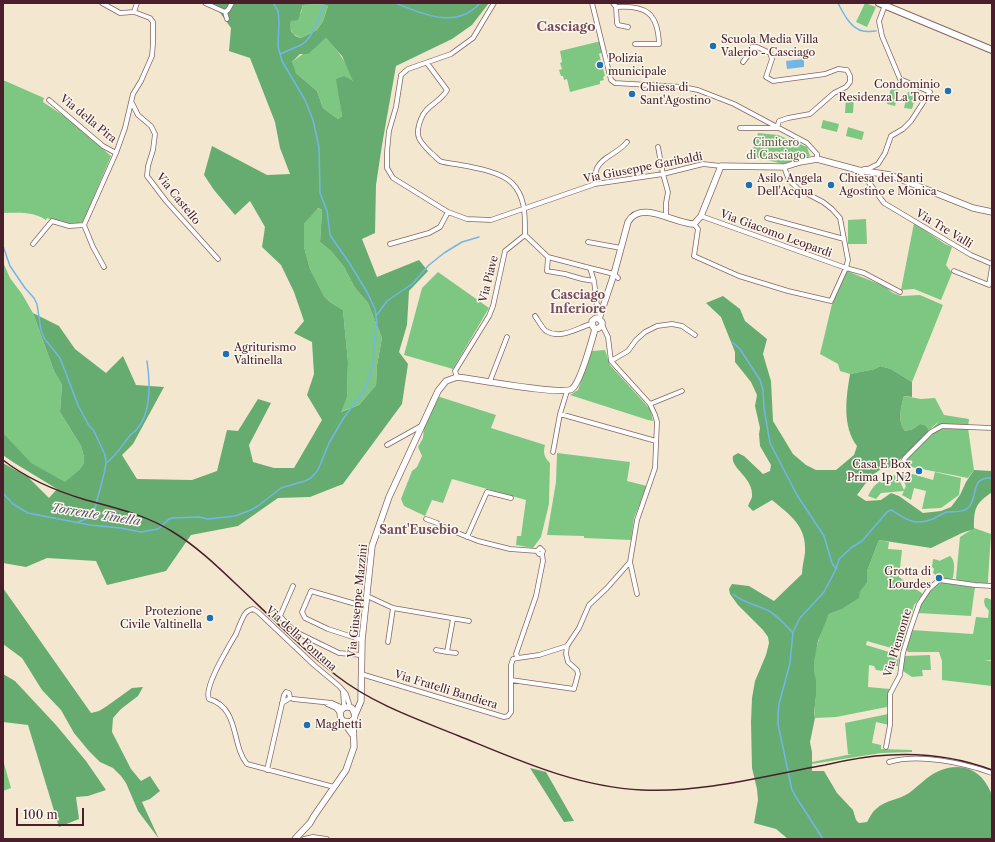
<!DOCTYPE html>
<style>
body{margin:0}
#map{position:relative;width:995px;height:842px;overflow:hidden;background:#f3e8cf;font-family:"Libre Caslon Text",serif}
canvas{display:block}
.frame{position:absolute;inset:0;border:4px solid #4a1f2b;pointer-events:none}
.scale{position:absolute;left:16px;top:808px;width:68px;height:18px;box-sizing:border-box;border:2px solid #4a1f2b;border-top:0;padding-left:5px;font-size:12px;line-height:14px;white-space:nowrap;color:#4a1f2b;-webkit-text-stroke:3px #fbf7ec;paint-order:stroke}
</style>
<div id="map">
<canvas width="995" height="842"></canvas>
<div class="frame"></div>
<div class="scale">100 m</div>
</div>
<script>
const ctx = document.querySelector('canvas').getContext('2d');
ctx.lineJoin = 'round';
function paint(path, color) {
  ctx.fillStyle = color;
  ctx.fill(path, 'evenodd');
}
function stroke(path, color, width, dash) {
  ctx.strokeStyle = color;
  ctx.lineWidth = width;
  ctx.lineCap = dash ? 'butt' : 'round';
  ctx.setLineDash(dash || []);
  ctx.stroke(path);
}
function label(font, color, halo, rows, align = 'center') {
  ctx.font = font + ' "Libre Caslon Text",serif';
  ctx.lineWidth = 3;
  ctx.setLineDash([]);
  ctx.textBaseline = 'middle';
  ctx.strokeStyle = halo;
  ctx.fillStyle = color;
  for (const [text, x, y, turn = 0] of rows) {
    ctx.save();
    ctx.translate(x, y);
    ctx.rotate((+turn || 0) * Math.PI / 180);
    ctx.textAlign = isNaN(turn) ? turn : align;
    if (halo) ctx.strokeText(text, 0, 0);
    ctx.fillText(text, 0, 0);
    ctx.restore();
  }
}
paint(new Path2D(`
 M865,3L876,7L867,27L856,22Z
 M320,4L328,6L323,21L317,30L301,38L293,34L290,27L291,21L301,13L303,5Z
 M326,38C339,51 347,64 354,81L337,79L342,116L338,119L323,108L317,91L296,73L291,63C302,53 316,47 326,38Z
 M601,41L604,51L599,54L605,76L603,77L604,80L600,81V84L570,92L567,79L564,80L563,76H561L559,70L562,69L560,63L562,62L560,51Z
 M3,80L44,98L43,102L67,118L111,156L83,222L70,225L47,218L46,220C32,211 19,213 3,213Z
 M891,88L899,90L895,106L887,104Z
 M908,92L916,94L912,109L904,108Z
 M846,98H854L853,113H845Z
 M823,120L839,124L837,132L821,128Z
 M848,127L864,132L862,140L846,136Z
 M758,133L778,135L807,147L810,156L783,164L751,156Z
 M317,208L322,210L320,242L331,251L344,267L355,288L368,303L382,338L377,365L376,385L359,405L340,412L347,397L348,362L343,310L330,302L324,296L310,269L304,247V224Z
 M866,219L867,244H848V220Z
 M914,223L945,244L952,247L946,265L952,273L941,300L914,289L901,290Z
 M3,262L10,278L22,294L33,313L54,371L62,383L60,412L81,446L84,457V463L80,469L58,489L13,462L3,455Z
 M847,271L884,286L893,293L901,296L920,295L943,305L912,382L891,369L880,366L875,369L850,374L840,371L838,364L820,354L832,304Z
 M438,272L489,308L453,369L404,355L422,288Z
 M605,350L610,365L650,409L653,421L648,420L570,395L578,390L592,351Z
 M904,396L921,399L935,398L944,415L969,419L968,428L974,470L968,478L901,465L939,421L929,430L925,425L920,424L913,429L905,431C897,421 901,407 904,396Z
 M440,397L496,415L491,428L545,445C543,453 544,457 550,463L549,504L541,537L533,548L516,545L517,536H521L526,500L452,479L443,503L432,500L425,516L404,506L401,499L412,471L417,467L422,456L418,447L423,438L424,426L437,398Z
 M557,453L630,462L627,481L647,486L634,518L631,540L584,538V536L547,535L556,482Z
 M902,471L933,480L935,472L961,478L959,495L941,508L922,509L926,491L914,488L911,500L902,495L904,491L881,493L876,499L868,496C874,483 883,477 897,475L904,490L906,486L900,474Z
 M974,528L991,534L988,580V584L986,585L957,581L956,578L960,537Z
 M879,540L889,542L888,549L902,550L899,577L923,594L914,605L902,647L898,650L867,641L866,645L899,655L898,666H893L892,672L876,670L874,666L869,665L868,687L890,689L887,707L836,717L815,718C813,710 816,702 816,693C816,684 815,680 814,672C812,655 822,629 829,614L840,610L867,583V571Z
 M950,556C956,561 954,570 953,578L949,580L941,579L933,573L934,569L932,567L933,559L938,560L939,561Z
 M940,582L975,587L971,616L918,613C921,600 930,591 940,582Z
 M985,598H987L992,600V660H984L992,661V686L942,680V661L939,652H908L906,649L911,630L973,634L976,617L988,618L989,611L985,606L984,601Z
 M930,655L931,670H922L923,676L912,677L903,671L904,656Z
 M888,714L889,725L876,722L872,743L881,745V749L912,750V752L881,753L812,764V762L852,754H848L845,723Z
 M3,760L11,788L3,791Z`), '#7ec783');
paint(new Path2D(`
 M213,3H489L472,25L452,39L396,66L382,145L376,185L375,233L362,239L377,277L419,260L428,271L409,291L407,325L399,352L408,364L402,404L343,484L310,497L278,498L238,526L191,535L166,571L107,585L96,561L47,558L26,567L3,563V463L28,477L49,498L57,489L13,462L3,455V433L31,463L65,482L80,469L84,463V457L81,446L60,412L62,384L54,371L33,313L59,326L75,349L106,373L123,356L136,385L164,387L133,444L122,455L137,479L192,480L217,471L227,430L238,431L258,399L271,403L249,445L253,462L274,468H294L322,420L307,395L314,374L312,342L294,333L304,321L294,292L281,265L262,247L265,227L250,201L235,215L214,190L204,175L212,146L267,175L290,174L280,148L275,122L250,58L229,51L231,28ZM320,4L328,6L323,21L317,30L301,38C292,36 289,30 291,21L298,20L303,5ZM326,38L342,56L353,81L344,76L336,79L342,116L338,119L323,108L317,91L296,73L292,62L300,54H308ZM318,208L322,210L320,242L331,251L344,267L355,288L368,303L382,338L377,365L376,385L359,405L341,412L347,397L348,362L343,310L330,302L324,296L310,269L304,247V224Z
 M723,296L740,309L745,321L767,339L763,354L771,381L773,421L793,454L806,465L816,470H836L854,455L857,446C842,426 846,398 850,374L875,369L880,366L891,369L912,382V397L904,396C901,407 897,421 905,431L913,429L920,424L925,425L929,430L927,434L891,468L884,467L871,476L857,495L866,501L881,500L891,493L899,496L923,513L941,511L951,507L960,495L966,482L974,470L992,471V492C975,504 974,508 974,529L962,533L931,548L879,540L867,571V583L860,591L859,598L840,610L829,614L818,641L814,662V671L816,681V696L814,713L815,718L810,742L812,752V771H824L837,793L853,810L856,820L859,823L867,822C870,817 872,812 876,809C885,800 899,800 909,793C919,786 927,776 939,771C957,763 977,767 987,785C989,788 991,792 992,796C994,808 992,827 992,839H788L776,829L754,823L758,800L757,789L752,768L751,722L752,698L755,681L766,655L769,643L768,637L763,630L738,605L730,594L729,589L732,584L749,586L774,601L802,574C802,567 804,560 805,553C807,526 790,515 772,500L753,511L748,506C749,503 751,500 752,497C754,477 730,469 733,456L738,453L744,456L763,474L770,471L771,465L760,446L759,434L760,428L755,406L757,395L751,382L735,362V352L721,317L706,303Z
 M3,588L91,713L99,711L107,706L132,688L143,687L138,696L121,709L113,718L112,732L131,769L141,781L150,776L160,791L150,799L142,802L159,839L138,811L126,783L121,776L113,768L100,762L88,750L74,733L61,710L42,690L22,658L3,644Z
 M3,674L15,681L56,725L86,761L106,790L88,796L76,797L79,819L59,827L28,725L3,722Z
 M530,768L546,772L574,821L564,822Z`), '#66ac71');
paint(new Path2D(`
 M804,59V67L787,69L786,61Z`), '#74b5e8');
stroke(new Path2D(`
 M395,3C423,14 456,30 480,3
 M838,3C843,13 851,29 863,31C867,32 873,31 876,31
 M280,54C287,51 294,48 301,45C313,39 320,15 324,3
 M3,246L10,266L25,288L34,298L37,304L41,330L44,338L60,358L78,405L88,424L94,431L105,455L106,463L104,474L95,508L86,519L78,522
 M376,316L387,301L412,284L429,265L444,253L462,242L479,237
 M732,342L740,349L760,380L763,390L764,408L770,443L797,495L824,536L832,563L836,569
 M106,463C116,456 121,447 128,438C130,434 134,433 137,429C152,412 150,382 147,361
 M3,493L13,504L28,513L90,525L120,528L141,532L158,529L169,519L172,518L199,517L208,519L235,516L251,510L258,506L281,488L305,481L311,478L318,470L329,443L343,419L365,389L373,366L374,343L377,323L375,309L367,292L350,264L330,235L327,211L320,193L319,147L313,120L305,100L282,61L278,46L279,20L278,11L273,3
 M733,594C745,604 756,604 769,611C778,616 785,625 792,632
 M823,839L796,797L792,790L778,724V715L779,704L790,663L793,632L800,618L824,592L836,569L839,559L851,548L862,541L887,512L891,510L893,511C907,520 914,525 930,520C936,518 941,514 947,512C954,511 963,513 968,508C979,498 969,476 992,478`), '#74b5e8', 1.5);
const street = new Path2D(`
 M102,3L120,13L134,12L150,18L153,22V43L152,56L141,81L133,94L125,128L116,153L84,225L93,247L104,267
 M205,3L225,12L228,10L232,3
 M494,3L473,38L451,54L408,69L401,75L396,107L389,131L387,152V168L393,178L448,212L467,219L491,220L595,184L663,174L703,164L721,166
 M592,3L611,80L615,83L683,87L698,90L734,104L807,143L817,154V159
 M613,3L616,7C646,5 658,13 659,44H635
 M616,7L617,23L618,25L628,27
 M134,12L137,3
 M225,12L227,19
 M427,63L447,90C441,102 425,106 421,119C414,136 419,141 431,153C434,155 437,159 440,161C444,163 451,163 455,164C472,167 500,171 512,183C526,197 525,217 525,235
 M49,100L103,146L116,153
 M132,103L138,115L151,126L155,134L153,150L148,166L147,176L166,201L218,259
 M740,128H777L779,121L788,118L810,114L834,93L846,87L850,82V76L847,70L838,69L825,74L773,81L766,77L772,59L770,53L757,47H752L749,54L743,62
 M658,147L663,174L668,192L666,203V217
 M864,169H868L878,164L885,153L891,136L903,129L911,121L930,92L900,79L882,36L879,21L885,5
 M858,170L870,184L884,203L971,255L992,264
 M595,184C596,179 595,172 597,168C603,156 619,153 627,142
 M701,216L846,268L864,273L900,292
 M767,218L844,239
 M694,224L698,229L694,256L739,276L788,291L831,301L846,268L848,260L840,218L832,209L823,202L798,189L789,180L784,167
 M525,235L548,257L590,268
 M588,242L621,248
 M33,244L52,221L69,226L84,225
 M390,244L429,233L440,227L448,212
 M548,257L547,271L565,274L582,279L594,281
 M954,271L989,285L992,267
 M602,308L597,305L594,281L590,268L614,274L618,278
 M535,316C538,320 542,328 546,331C561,340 577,328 591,324
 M602,325L608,337L611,361L650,404L655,415L657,422L655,468L637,520L630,562L637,594
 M611,361L628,351L636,340L645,332L657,326L672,324L682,326L695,335
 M457,377L455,371L489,316L493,306L505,251L525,235
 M490,381L507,337
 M650,404L682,391
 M560,414L656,441
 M387,445L421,426
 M553,452L560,414L567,391
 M901,465L905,458L931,432L942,426L992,428
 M426,519L437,523L442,527
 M440.5 529a2.5 2.5 0 1 1 5 0a2.5 2.5 0 1 1-5 0Z
 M445,528L478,541L510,549L537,551L539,554H542
 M467,537L487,492L511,498
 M293,586L280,616L289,626L300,634L339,653L361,655
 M367,596L393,608L469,621
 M362,640L328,629L305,618L302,612L311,591L366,607
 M388,642L393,608
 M436,650L447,652L453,619
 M447,652L456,653
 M518,658L539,655L567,646
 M361,674L504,717L508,716L511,712V665L513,659L518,658L516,654L536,596L543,561L542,554L543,551L540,548L537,551
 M511,680L574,689L578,674L577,670L568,662L566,654L567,646L579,628L589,605L607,588L630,562
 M343,691L344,707
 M293,699L332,703L343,708
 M327,704L336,708L340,713
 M886,747L890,725V694L900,675L903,653L910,630L919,604L929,589L939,580L975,585L992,586
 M889,762C919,753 963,763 992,773
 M267,770L284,695L286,692L289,693L290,698L282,703
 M334,787L247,764C231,745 240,708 209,699C203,688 229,646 236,634C239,627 241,620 245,614C247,611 249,610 253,609L258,612L314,665L339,686L346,694L350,707
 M304,839L313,837L327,839`);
const secondary = new Path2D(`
 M599,319L614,274L628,222C641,199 674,224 694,224L701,216L721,166L784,167L800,162L817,159L858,170L890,175L973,208L992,212
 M595,329L593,327L592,321L596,318L599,319
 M595,329L599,328L602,325V322L599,319
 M355,715L361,701L362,640L372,546L389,497L438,391L446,381L457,377C474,379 563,396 572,389C580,383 592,340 595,329
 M343,721L350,722L354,719L355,715L352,708C344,705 338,710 341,718L352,734
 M295,839L310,823L314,816L346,770L354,747L353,720`);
const primary = new Path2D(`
 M879,3L992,50`);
stroke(street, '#856564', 5.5);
stroke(secondary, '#856564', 7);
stroke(primary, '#856564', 8);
stroke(street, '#fff', 4);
stroke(secondary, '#fff', 5.5);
stroke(primary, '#fff', 6);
stroke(new Path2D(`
 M3,460C27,479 56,491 86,500C116,508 146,515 173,532C196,546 216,565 236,584C269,615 301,648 337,676C373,704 417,719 459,736C518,760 577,787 642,790C704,793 764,776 825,765C846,760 868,756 890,755C924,753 960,758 992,770`), '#4a1f2b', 1.5);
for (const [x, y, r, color] of [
 [713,46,4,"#1f6fb2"],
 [600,65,4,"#1f6fb2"],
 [948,91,4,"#1f6fb2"],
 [632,94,4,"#1f6fb2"],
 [749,185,4,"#1f6fb2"],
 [831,185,4,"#1f6fb2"],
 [226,354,4,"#1f6fb2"],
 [919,471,4,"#1f6fb2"],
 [939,578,4,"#1f6fb2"],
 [210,618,4,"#1f6fb2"],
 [307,725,4,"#1f6fb2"]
]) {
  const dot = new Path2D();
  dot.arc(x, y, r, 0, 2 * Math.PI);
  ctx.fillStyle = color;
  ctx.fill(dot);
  stroke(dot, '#fbf7ec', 1.5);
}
label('11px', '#4a1f2b', '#fbf7ec', [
 ["Scuola Media Villa",721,40],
 ["Valerio - Casciago",721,53],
 ["Polizia",608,59],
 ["municipale",608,72],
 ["Condominio",940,85,"right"],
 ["Residenza La Torre",940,98,"right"],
 ["Chiesa di",640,88],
 ["Sant'Agostino",640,101],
 ["Asilo Angela",757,179],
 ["Dell'Acqua",757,192],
 ["Chiesa dei Santi",839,179],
 ["Agostino e Monica",839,192],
 ["Agriturismo",234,348],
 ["Valtinella",234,361],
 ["Casa E Box",911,465,"right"],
 ["Prima 1p N2",911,478,"right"],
 ["Grotta di",931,572,"right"],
 ["Lourdes",931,585,"right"],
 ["Protezione",202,612,"right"],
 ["Civile Valtinella",202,625,"right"],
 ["Maghetti",315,725]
], 'left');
label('11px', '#4a1f2b', '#fbf7ec', [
 ["Via della Pira",88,119,39],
 ["Via Giuseppe Garibaldi",643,168,-11],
 ["Via Castello",178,199,51],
 ["Via Tre Valli",944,229,31],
 ["Via Giacomo Leopardi",776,234,20],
 ["Via Piave",489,279,-76],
 ["Via Giuseppe Mazzini",358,601,-84],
 ["Via della Fontana",301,639,42],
 ["Via Piemonte",898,643,-73],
 ["Via Fratelli Bandiera",446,690,17]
]);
label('11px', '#5c5a4a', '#fbf7ec', [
 ["Cimitero",776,143],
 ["di Casciago",776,156]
]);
label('bold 12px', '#754b5e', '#fbf7ec', [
 ["Casciago",578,296],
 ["Inferiore",578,310],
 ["Sant'Eusebio",419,531]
]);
label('italic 12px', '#59546d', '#fbf7ec', [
 ["Torrente Tinella",96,515,9]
]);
label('bold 13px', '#754b5e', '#fbf7ec', [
 ["Casciago",566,27]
]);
</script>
